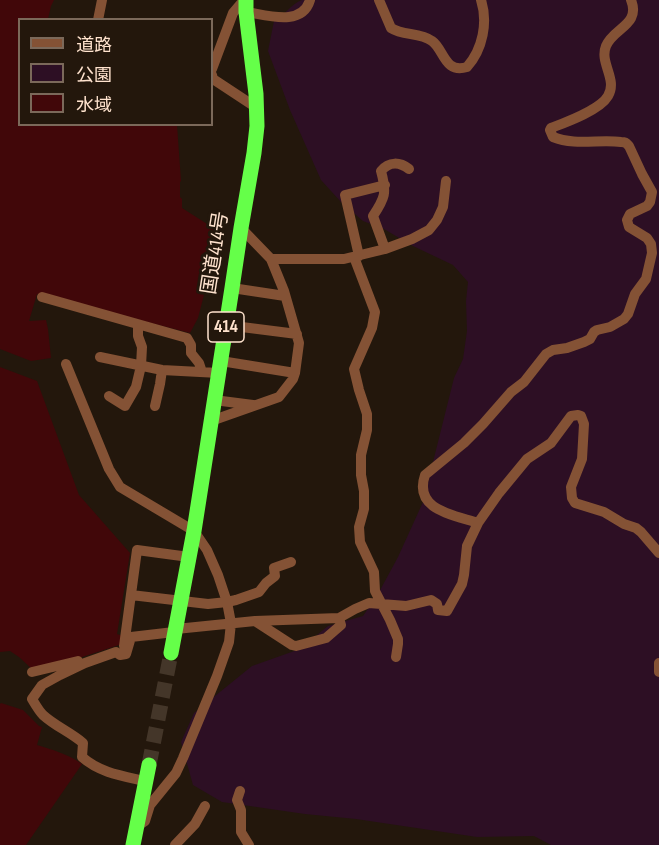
<!DOCTYPE html>
<meta charset="utf-8">
<style>
body{margin:0}
#map{position:relative;width:659px;height:845px;overflow:hidden;background:#23170c;font-family:"Sofia Sans Condensed","Noto Sans JP",sans-serif}
canvas{display:block}
.legend{position:absolute;left:18px;top:18px;width:195px;height:108px;box-sizing:border-box;background:#23170c;border:2px solid #7b695a;margin:0;padding:8px 10px;list-style:none;font-size:18px;color:#ffe3ce}
.legend li{display:flex;align-items:center;gap:12px;height:30px}
.legend b{width:30px;border:2px solid #7b695a}
</style>
<div id="map">
<canvas width="659" height="845"></canvas>
<ul class="legend">
<li><b style="height:8px;background:#845235"></b>道路</li>
<li><b style="height:16px;background:#2d0f24"></b>公園</li>
<li><b style="height:16px;background:#410709"></b>水域</li>
</ul>
</div>
<script>
const ctx = document.querySelector('canvas').getContext('2d');
ctx.lineJoin = 'round';
function paint(path, color) {
  ctx.fillStyle = color;
  ctx.fill(path, 'evenodd');
}
function stroke(path, color, width, dash) {
  ctx.strokeStyle = color;
  ctx.lineWidth = width;
  ctx.lineCap = dash ? 'butt' : 'round';
  ctx.setLineDash(dash || []);
  ctx.stroke(path);
}
function label(font, color, halo, rows, align = 'center') {
  ctx.font = font + ' "Sofia Sans Condensed","Noto Sans JP",sans-serif';
  ctx.lineWidth = 6;
  ctx.setLineDash([]);
  ctx.textBaseline = 'middle';
  ctx.strokeStyle = halo;
  ctx.fillStyle = color;
  for (const [text, x, y, turn = 0] of rows) {
    ctx.save();
    ctx.translate(x, y);
    ctx.rotate((+turn || 0) * Math.PI / 180);
    ctx.textAlign = isNaN(turn) ? turn : align;
    if (halo) ctx.strokeText(text, 0, 0);
    ctx.fillText(text, 0, 0);
    ctx.restore();
  }
}
paint(new Path2D(`
 M302,0H659V845H551L534,836L477,837L356,819L305,814L222,802L193,785L181,742L194,713L252,666L300,649L328,626L363,616L378,594L398,557L423,502L454,378L463,359L467,331L466,301L468,282L453,265L413,246L384,229L363,221L341,202L321,180L290,110L268,51L274,21C284,16 291,4 302,0Z`), '#2d0f24');
paint(new Path2D(`
 M0,0H54L51,6L48,19L20,20V124L177,125L181,181L180,182V197L182,199V208L215,229L214,234L219,237L198,318L190,333L37,294L29,321L46,320L48,329L51,358L31,361L0,349Z
 M0,367L37,381L79,495L130,553L117,634L123,636L122,644L70,661L32,669L19,657L10,651L0,652Z
 M1,703L23,710L39,726L42,727L37,745C53,750 68,754 82,764L26,845H0V704Z`), '#410709');
stroke(new Path2D(`
 M149,765L171,653`), '#443629', 15, [15, 8]);
stroke(new Path2D(`
 M379,0L391,28C403,36 420,32 432,41C444,49 444,74 467,67C483,49 488,22 481,0
 M246,12C267,15 302,27 310,0
 M98,20L102,0
 M212,69L233,13L244,0
 M212,75L213,79L257,108
 M385,249L373,216C385,198 387,193 381,171C389,161 400,162 409,169
 M359,256L345,195L385,185
 M354,257L375,312L372,328L354,369L359,390L367,414V430L361,455V475L364,491V509L359,527L360,542L374,572L375,591L390,620L398,639V644L396,657
 M271,259H344L385,249L412,239L429,230L437,220L443,207L446,181
 M232,288L285,296
 M42,297L187,338L191,345V353L199,363L202,372
 M226,325L297,334
 M100,357L162,370L219,373
 M221,361L295,373
 M66,364L109,469L120,487L194,531L207,550L218,575L227,602L231,623L229,642L217,676L183,758L176,773L150,805L145,821L139,825
 M109,396L125,406L136,387L141,366L142,347L138,336V325
 M214,400L253,405
 M155,406L160,384L162,370
 M211,421L279,397L293,379L295,373L299,343L284,291L271,259L241,228
 M478,523C454,515 413,510 425,475L464,443L483,424L511,392L524,382L546,354L553,350L567,348L584,342L590,339L594,332L597,330L610,327L624,319L628,314L635,294L646,279L652,253L651,244L647,238L629,227L627,220L630,214L647,206L650,202L652,192L642,174L629,146C626,143 626,142 621,142C599,139 575,146 553,137L550,130L551,128C567,122 600,110 608,96C618,79 599,63 606,46C613,28 641,25 631,0
 M131,595L208,604L227,602L236,600L259,592L266,583L275,576L274,568L291,562
 M255,621L339,618
 M176,629L255,621L292,645L296,646L326,638L341,625L339,618L355,609L369,603L406,606L431,600L437,604L438,610L447,611L462,584L464,575L467,546L478,523L499,493L527,459L551,443L571,416L578,415L581,416L584,424L582,459L571,487L572,498L575,503L604,512L624,524L636,528L641,532L659,553
 M124,646L137,550L189,557
 M659,663V672
 M32,672L78,661
 M145,781C123,776 100,773 82,757L83,743C70,732 55,726 43,715C39,711 35,704 32,699L42,685L60,675L85,663L116,652L120,655L126,654L131,637L174,632
 M240,791L237,800L241,810V832L249,845
 M175,845L195,824L205,806`), '#845235', 10);
stroke(new Path2D(`
 M171,653L194,531L232,288L241,228L254,153L257,126L256,94L246,12V0
 M133,845L149,765`), '#65ff49', 15);
for (const [x, y, w] of [
 [226,327,36]
]) {
  const box = new Path2D();
  box.roundRect(x - w / 2, y - 15, w, 30, 4.5);
  ctx.fillStyle = '#23170c';
  ctx.fill(box);
  stroke(box, '#ffe3ce', 1.5);
}
label('bold 18px', '#ffe3ce', null, [
 ["414",226,327]
]);
label('20px', '#ffe3ce', '#23170c', [
 ["国道414号",216,253,-81]
]);
</script>
